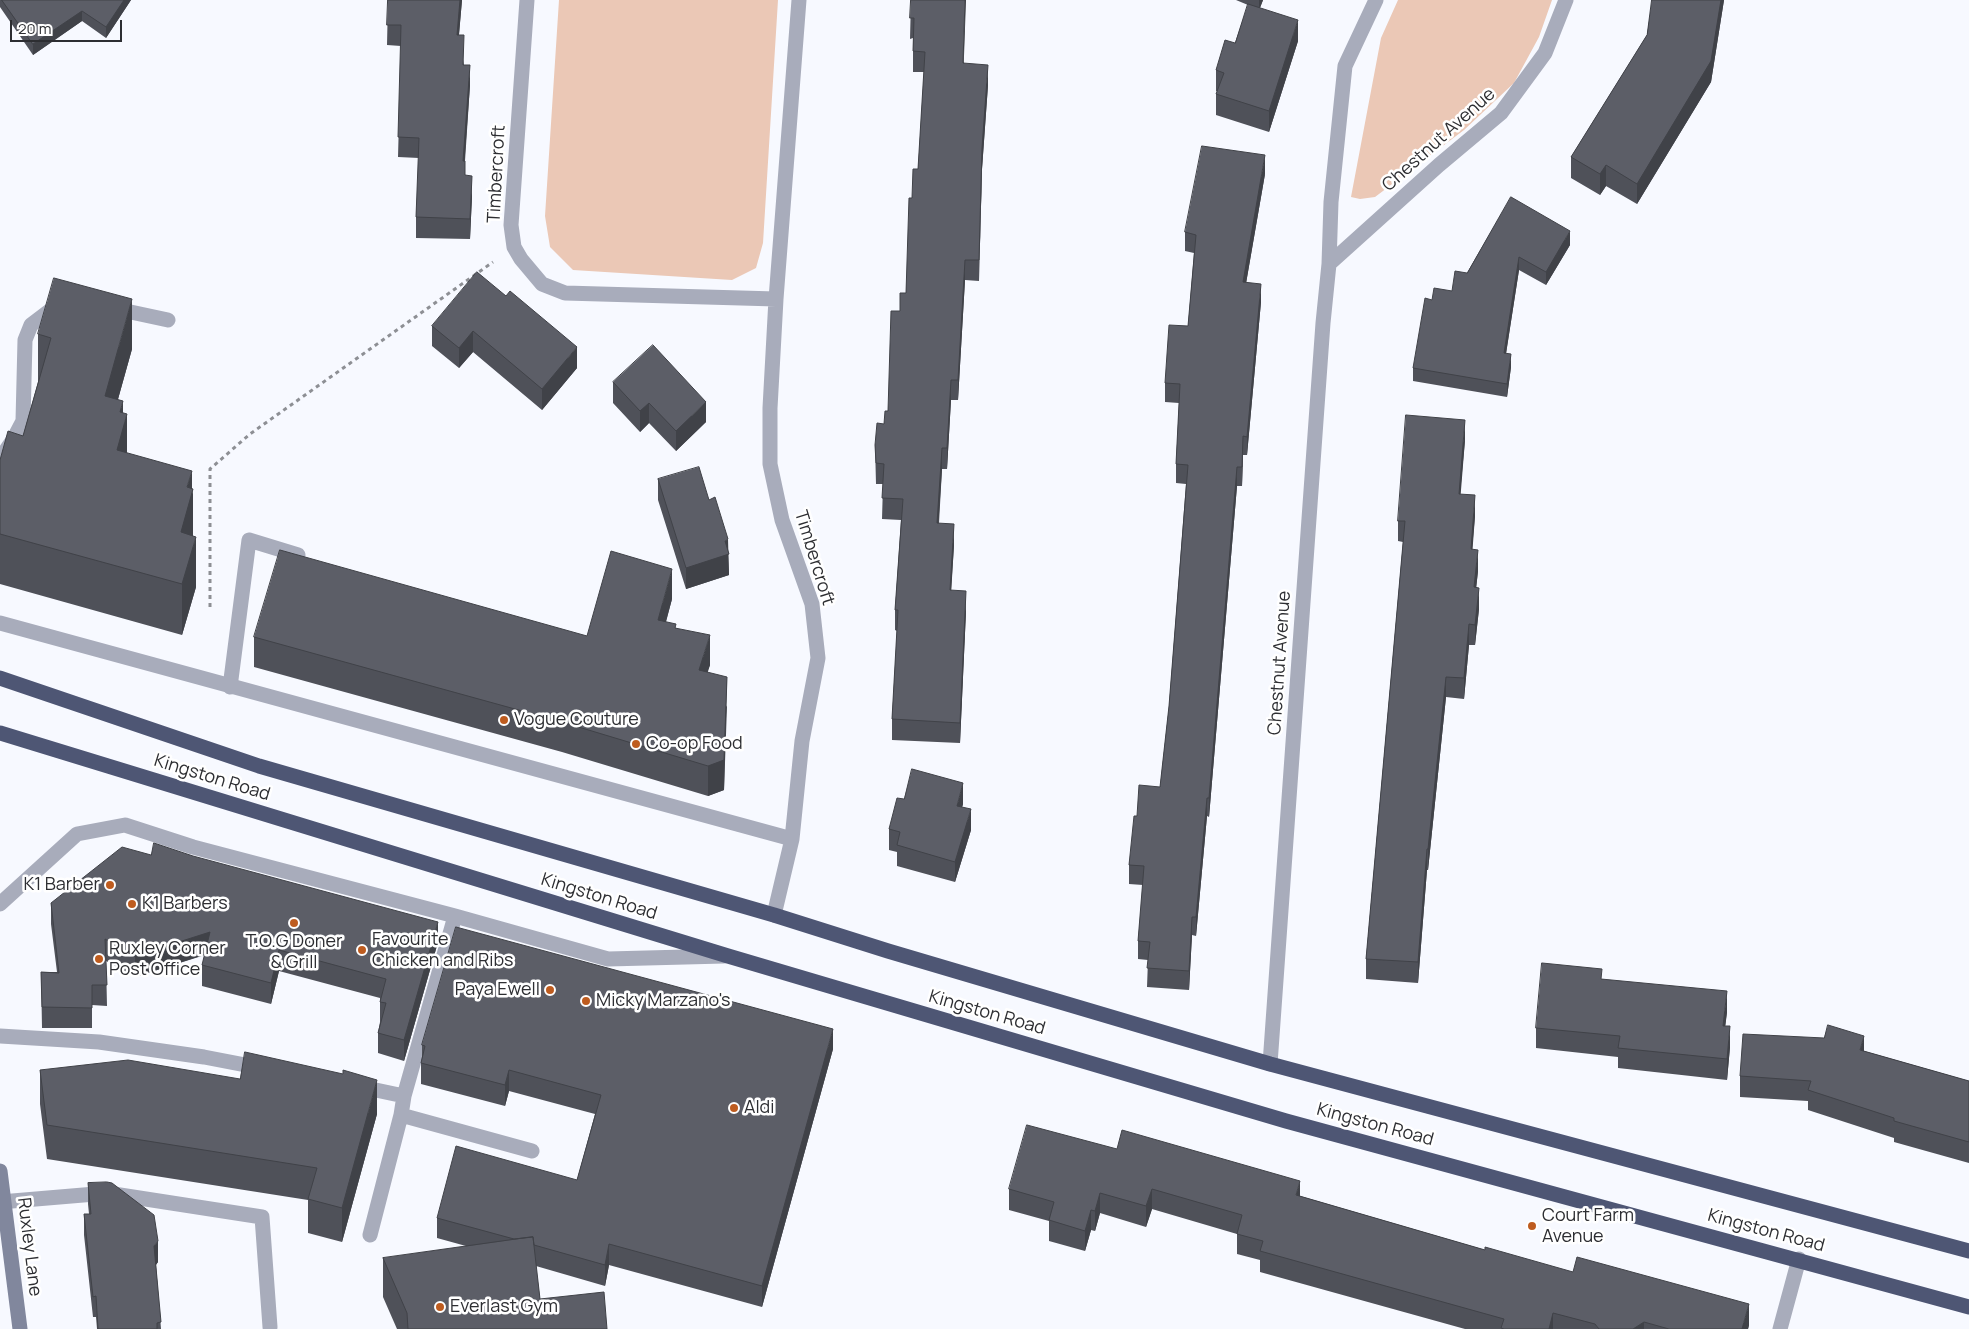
<!DOCTYPE html>
<style>
body{margin:0}
#map{position:relative;width:1969px;height:1329px;overflow:hidden;background:#f7f9ff;font-family:Manrope,sans-serif}
canvas{display:block}
.scale{position:absolute;left:10px;top:20px;width:112px;height:22px;box-sizing:border-box;border:2px solid #2d2e32;border-top:0;padding-left:6px;font-size:15px;line-height:18px;white-space:nowrap;color:#2d2e32;-webkit-text-stroke:4px #fff;paint-order:stroke}
</style>
<div id="map">
<canvas width="1969" height="1329"></canvas>
<div class="scale">20 m</div>
</div>
<script>
const ctx = document.querySelector('canvas').getContext('2d');
ctx.lineJoin = 'round';
function paint(path, color) {
  ctx.fillStyle = color;
  ctx.fill(path, 'evenodd');
}
function stroke(path, color, width, dash) {
  ctx.strokeStyle = color;
  ctx.lineWidth = width;
  ctx.lineCap = dash ? 'butt' : 'round';
  ctx.setLineDash(dash || []);
  ctx.stroke(path);
}
function label(font, color, halo, rows, align = 'center') {
  ctx.font = font + ' Manrope,sans-serif';
  ctx.lineWidth = 5;
  ctx.setLineDash([]);
  ctx.textBaseline = 'middle';
  ctx.strokeStyle = halo;
  ctx.fillStyle = color;
  for (const [text, x, y, turn = 0] of rows) {
    ctx.save();
    ctx.translate(x, y);
    ctx.rotate((+turn || 0) * Math.PI / 180);
    ctx.textAlign = isNaN(turn) ? turn : align;
    if (halo) ctx.strokeText(text, 0, 0);
    ctx.fillText(text, 0, 0);
    ctx.restore();
  }
}
paint(new Path2D(`
 M559,0H778L763,243L756,268L732,280L573,270L550,247L545,216Z
 M1398,0H1552L1539,37L1514,83L1464,130L1375,197L1360,199L1351,197L1381,38Z`), '#ebc8b6');
stroke(new Path2D(`
 M210,607V469L250,434L493,262`), '#8d8f94', 3, [4, 4]);
stroke(new Path2D(`
 M112,308L168,320
 M0,459L13,440L23,421L25,340L31,325L60,303
 M230,687L249,540L298,555
 M0,904L77,834L125,825L193,847L455,916L608,959L724,956
 M455,916L404,1096L401,1115L532,1151
 M0,1036L99,1042L204,1057L261,1068
 M357,1086L404,1096
 M0,1202L107,1193L262,1217L270,1327
 M370,1235L401,1115`), '#a8acbb', 15);
stroke(new Path2D(`
 M527,0L511,225L514,247L521,259L542,284L565,293L776,299
 M1329,264L1331,202L1345,66L1376,0
 M0,623L792,839
 M774,915L792,839L802,741L818,658L812,604L782,520L770,464V408L776,299L799,0
 M1270,1064L1323,323L1329,264L1439,165L1501,113L1545,53L1566,0
 M1780,1329L1799,1259`), '#a8acbb', 15);
stroke(new Path2D(`
 M0,1171L20,1329`), '#81879d', 15);
stroke(new Path2D(`
 M0,678L259,766L774,915L888,951L1270,1064L1969,1251
 M0,733L728,956L1286,1121L1969,1307`), '#4e5674', 15);
paint(new Path2D(`
 M0,0H131L106,38L82,21L33,55L0,7Z
 M388,0H462L459,35L464,65L470,85L465,161V175L472,196L470,239L416,238V217L419,158L398,157L401,46L387,45Z
 M911,0L964,63L988,85L982,169L979,281L965,280L958,400H951L947,469H942L939,523L954,545L951,590L966,611L960,743L892,740V719L897,631L895,630V610L901,520L882,519L883,484H876L875,445L884,424L888,411L900,311L906,293L912,198L918,169L924,72H913V38L910,39Z
 M1236,0H1263L1260,8L1298,41L1269,132L1216,115V94L1217,91H1216V70L1235,43L1248,5Z
 M1652,0H1724L1711,82L1637,204L1606,186L1600,195L1571,178V157L1647,35Z
 M1265,174L1246,283L1261,302L1247,455H1243L1242,486H1237L1209,817L1207,816L1196,936L1192,935L1189,990L1147,987L1148,960L1138,959V941L1143,885L1129,884V865L1137,816L1160,787L1169,706L1186,484L1176,483V464L1179,403L1165,402V383L1188,326L1194,253L1185,251V232Z
 M1511,197L1570,245L1546,285L1519,270L1506,354L1511,367L1507,397L1413,381V368L1432,300L1452,291L1467,273Z
 M477,272L577,368L542,410L473,352L459,368L432,346V326Z
 M38,334L132,349L118,399L123,413L127,453L192,489L193,536L196,587L182,635L0,584V460L23,436L38,382Z
 M613,382L706,422L676,451L649,423L640,432L613,403Z
 M1465,440L1460,494L1475,516L1472,549L1478,571L1476,588L1479,609L1475,645H1469L1464,699L1446,697L1428,870H1427L1418,983L1366,979V959L1403,542L1398,541V521Z
 M658,479L709,500L728,552L729,575L686,589L658,500Z
 M672,599L666,622L676,628L710,665L707,672L727,707L724,790L708,796L562,752L254,667V637L587,636Z
 M904,799L963,804L962,807L971,830L955,882L897,866V852L889,850V829Z
 M51,903L438,942L404,1061L378,1053V1033L380,1022V998L279,971L271,1004L202,986V965L205,955L135,977L106,961L107,1006L92,1005V1028H42L41,972H57L51,924Z
 M1602,979L1727,1012L1725,1026L1730,1047L1727,1080L1618,1068V1057L1536,1048V1028Z
 M422,1045L833,1049L762,1307L609,1265L605,1286L536,1266L540,1299L607,1329H397L383,1297V1258L466,1246L437,1238V1218L577,1180L595,1114L509,1091L505,1106L421,1084V1063L422,1057Z
 M1864,1051L1969,1081V1163L1894,1142V1138L1808,1110V1101L1740,1097V1076Z
 M40,1070L377,1114L342,1242L308,1233V1200L47,1159L40,1104Z
 M1117,1149L1300,1196L1485,1250L1749,1325L1748,1329H1465L1260,1272V1260L1237,1254V1234L1152,1209L1146,1227L1100,1213L1095,1231L1091,1230L1085,1251L1049,1241V1221L1009,1210V1189Z
 M88,1183L158,1262L156,1265L161,1329H97L96,1317H93L84,1235V1214H89L88,1204Z`), '#4f5159');
paint(new Path2D(`
 M124,0H131L106,38V27Z
 M460,0H462L457,56V35Z
 M965,0H966L963,84V63Z
 M1259,0H1263L1259,10Z
 M1721,0H1724L1711,82L1637,204V184Z
 M82,11V21L33,55V44Z
 M1298,20V41L1269,132V111Z
 M470,65V85L463,182V161Z
 M988,65V85L982,169L979,281L982,148Z
 M1265,155V174L1243,301V282Z
 M1606,165V186L1600,195V174Z
 M472,176V196L470,239V219Z
 M1570,231V245L1546,285V272Z
 M1519,257V270L1504,366V353Z
 M965,260V280L958,400V380Z
 M1261,284V302L1247,455V437Z
 M132,299V349L105,446V396Z
 M473,331V352L459,368V348Z
 M577,347V368L542,410V389Z
 M1511,354V367L1507,397V384Z
 M951,380V400L947,469V448Z
 M123,401V427L127,414V464L117,450L120,412Z
 M706,402V422L676,451V431Z
 M649,403V423L640,432V411Z
 M1465,420V440L1459,515V494Z
 M1243,436V455L1242,486V467Z
 M942,448V469L937,544V523Z
 M1237,467V486L1209,817V798Z
 M192,471V494L193,489V539L181,532L187,487Z
 M1475,495V516L1471,570V549Z
 M954,524V545L950,611V590Z
 M196,537V587L182,635V584Z
 M728,539L729,575L686,589V568L725,541Z
 M1478,550V571L1474,608V587Z
 M672,569V599L658,650V620Z
 M1479,588V609L1475,645V625Z
 M966,591V611L960,743V723Z
 M1469,624V645L1464,699V678Z
 M710,635V665L699,700V670Z
 M727,677L724,790L708,796V766Z
 M1446,677V697L1428,870V849Z
 M963,783V804L957,826V806Z
 M1207,798V816L1196,936V917Z
 M971,809V830L955,882V862Z
 M1427,849V870L1418,983V962Z
 M1192,917V935L1189,990V971Z
 M438,922V942L404,1061V1040Z
 M210,932V953L135,977V956Z
 M279,950V971L271,1004V983Z
 M1727,991V1012L1723,1046V1026Z
 M1730,1026V1047L1727,1080V1059Z
 M833,1029V1049L762,1307V1286Z
 M1864,1036V1057L1860,1050Z
 M509,1070V1091L505,1106V1085Z
 M377,1080V1114L342,1242V1208Z
 M1300,1181V1202L1296,1195Z
 M1152,1189V1209L1146,1227V1206Z
 M1100,1193V1213L1095,1231V1211Z
 M1091,1210V1230L1085,1251V1231Z
 M158,1241V1262L154,1267V1246Z
 M609,1244V1265L605,1286V1265Z
 M1749,1304V1325L1748,1329H1742Z
 M1553,1313V1329H1549Z
 M1644,1322V1329H1633Z`), '#404248');
const building = new Path2D(`
 M2,0H124L106,27L82,11L33,44Z
 M388,0H460L457,35H464L463,65H470L463,161H465V175L472,176L470,219L416,217L419,138L398,137L401,25H387Z
 M911,0H965L963,63L988,65L982,148L979,260H965L958,380H951L947,448H942L937,523L954,524L950,590L966,591L960,723L892,719L898,610H895L903,499L882,498L884,464L876,463L875,445L877,423L884,424L885,411H888L891,311H900V293H906L909,198H912L913,169H918L925,52L913,51L914,18H910Z
 M1652,0H1721L1711,61L1637,184L1606,165L1600,174L1571,157L1647,35Z
 M1248,4L1298,20L1269,111L1216,94L1224,73L1216,70L1225,40L1235,43Z
 M1202,146L1265,155L1243,282L1261,284L1247,437L1243,436L1242,467H1237L1209,798H1207L1196,917H1192L1189,971L1147,968L1150,942L1138,941L1144,866L1129,865L1134,816H1137L1139,785L1160,787L1169,706L1188,465L1176,464L1180,384L1165,383L1169,325L1188,326L1196,235L1185,232Z
 M1511,197L1570,231L1546,272L1519,257L1504,353L1511,354L1507,384L1413,368L1425,298L1432,300L1434,288L1452,291L1455,271L1467,273Z
 M477,272L506,296L510,291L577,347L542,389L473,331L459,348L432,326Z
 M54,278L132,299L105,396L123,401L120,412L127,414L117,450L192,471L187,487L193,489L181,532L196,537L182,584L0,534V460L8,431L23,436L51,338L38,334Z
 M653,345L706,402L676,431L649,403L640,411L613,382Z
 M1406,415L1465,420L1459,494L1475,495L1471,549L1478,550L1474,587L1479,588L1475,625L1469,624L1464,678L1446,677L1428,849H1427L1418,962L1366,959L1405,521H1398Z
 M699,467L709,500L715,497L728,539L725,541L729,554L686,568L658,479Z
 M280,550L587,636L611,551L672,569L658,620L676,624L675,628L710,635L699,670L727,677L724,760L708,766L562,722L254,637Z
 M912,769L963,783L957,806L971,809L955,862L897,845L900,832L889,829L897,798L904,799Z
 M154,843L193,856L438,922L404,1040L378,1033L386,1003L380,1002L386,979L279,950L271,983L202,965L210,932L135,956L105,939L107,985H92V1008L42,1007L41,972L59,973L51,903L122,847L151,855Z
 M456,927L833,1029L762,1286L609,1244L605,1265L534,1245L533,1237L514,1239L437,1218L456,1146L577,1180L601,1095L509,1070L505,1085L421,1063L425,1046L422,1045Z
 M1542,963L1602,969L1601,979L1727,991L1723,1026H1730L1727,1059L1618,1048L1620,1036L1536,1028Z
 M1828,1025L1864,1036L1860,1050L1969,1081V1142L1894,1121V1118L1808,1090L1811,1081L1740,1076L1743,1034L1824,1038Z
 M245,1052L343,1074V1070L377,1080L342,1208L308,1199L317,1168L47,1125L40,1070L128,1060L240,1079Z
 M1027,1125L1117,1149L1122,1130L1300,1181L1296,1195L1485,1250V1247L1573,1272L1577,1257L1749,1304L1742,1329H1669L1644,1322L1633,1329H1599L1595,1324L1553,1313L1549,1329H1504L1501,1328L1504,1319L1260,1251L1263,1241L1237,1234L1242,1215L1152,1189L1146,1206L1100,1193L1095,1211L1091,1210L1085,1231L1049,1220L1054,1202L1009,1189Z
 M107,1182L112,1183L154,1215L158,1241L154,1246L161,1322L157,1323V1329H98L96,1296L93,1297L84,1214H91L88,1183Z
 M533,1237L540,1299L604,1292L607,1329H408L407,1313L383,1258Z`);
paint(building, '#5c5e67');
stroke(building, '#404248', 1);
for (const [x, y, r, color] of [
 [504,720,5,"#be5c1f"],
 [636,744,5,"#be5c1f"],
 [110,885,5,"#be5c1f"],
 [132,904,5,"#be5c1f"],
 [294,923,5,"#be5c1f"],
 [362,950,5,"#be5c1f"],
 [99,959,5,"#be5c1f"],
 [550,990,5,"#be5c1f"],
 [586,1001,5,"#be5c1f"],
 [734,1108,5,"#be5c1f"],
 [1532,1226,5,"#be5c1f"],
 [440,1307,5,"#be5c1f"]
]) {
  const dot = new Path2D();
  dot.arc(x, y, r, 0, 2 * Math.PI);
  ctx.fillStyle = color;
  ctx.fill(dot);
  stroke(dot, '#fff', 2);
}
label('18px', '#2d2e32', '#fff', [
 ["Chestnut Avenue",1439,140,-42],
 ["Timbercroft",497,174,-87],
 ["Timbercroft",814,558,73],
 ["Chestnut Avenue",1280,663,-86],
 ["Kingston Road",212,778,17],
 ["Kingston Road",599,897,17],
 ["Kingston Road",987,1013,16],
 ["Kingston Road",1375,1125,15],
 ["Kingston Road",1766,1231,15],
 ["Ruxley Lane",29,1247,83]
]);
label('18px', '#2d2e32', '#fff', [
 ["Vogue Couture",514,720],
 ["Co-op Food",646,744],
 ["K1 Barber",100,885,"right"],
 ["K1 Barbers",142,904],
 ["Favourite",372,940],
 ["Chicken and Ribs",372,961],
 ["T.O.G Doner",294,942,"center"],
 ["& Grill",294,963,"center"],
 ["Ruxley Corner",109,949],
 ["Post Office",109,970],
 ["Paya Ewell",540,990,"right"],
 ["Micky Marzano's",596,1001],
 ["Aldi",744,1108],
 ["Court Farm",1542,1216],
 ["Avenue",1542,1237],
 ["Everlast Gym",450,1307]
], 'left');
</script>
